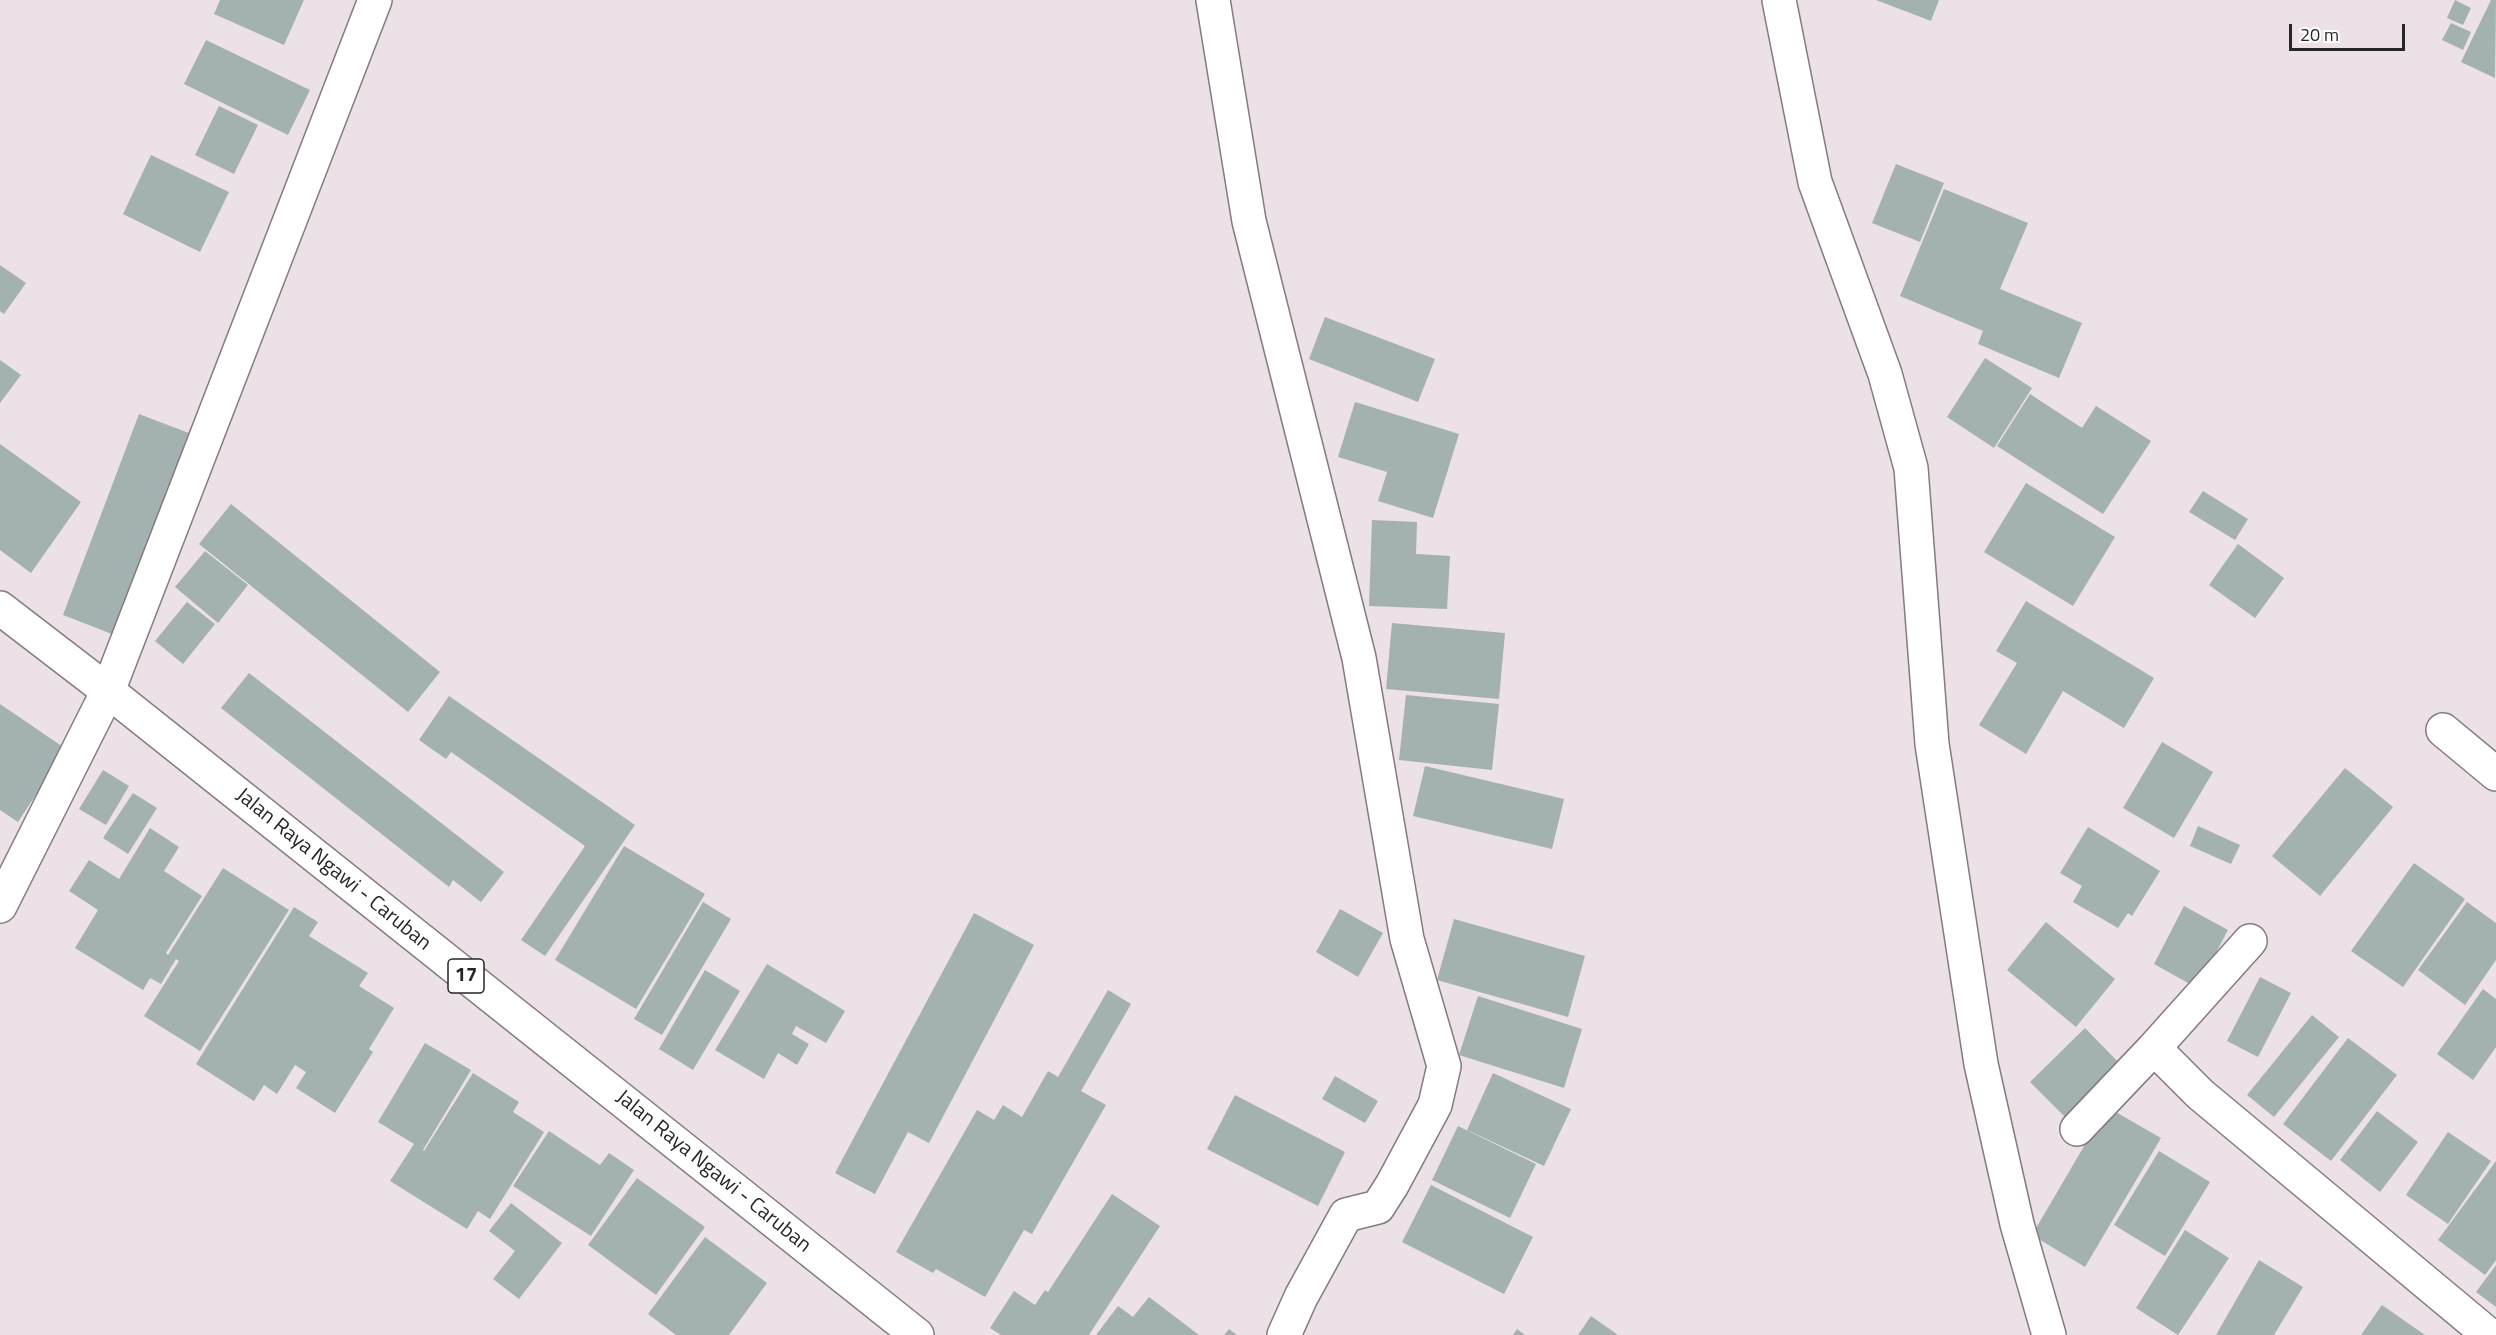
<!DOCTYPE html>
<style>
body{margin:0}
#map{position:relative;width:2496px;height:1335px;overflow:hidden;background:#ece1e7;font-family:"Titillium Web",sans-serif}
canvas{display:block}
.scale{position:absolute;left:2289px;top:24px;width:116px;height:27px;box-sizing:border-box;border:3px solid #292527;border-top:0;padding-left:8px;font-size:18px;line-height:21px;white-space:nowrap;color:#292527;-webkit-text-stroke:4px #fff;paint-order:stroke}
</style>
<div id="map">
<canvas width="2496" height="1335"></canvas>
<div class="scale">20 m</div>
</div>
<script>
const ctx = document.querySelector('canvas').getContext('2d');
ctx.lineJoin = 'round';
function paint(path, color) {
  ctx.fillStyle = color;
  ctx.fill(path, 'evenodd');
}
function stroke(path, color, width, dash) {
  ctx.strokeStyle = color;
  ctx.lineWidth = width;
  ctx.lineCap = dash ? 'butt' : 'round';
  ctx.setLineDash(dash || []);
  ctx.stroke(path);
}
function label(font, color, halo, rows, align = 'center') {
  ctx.font = font + ' "Titillium Web",sans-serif';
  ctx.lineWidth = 6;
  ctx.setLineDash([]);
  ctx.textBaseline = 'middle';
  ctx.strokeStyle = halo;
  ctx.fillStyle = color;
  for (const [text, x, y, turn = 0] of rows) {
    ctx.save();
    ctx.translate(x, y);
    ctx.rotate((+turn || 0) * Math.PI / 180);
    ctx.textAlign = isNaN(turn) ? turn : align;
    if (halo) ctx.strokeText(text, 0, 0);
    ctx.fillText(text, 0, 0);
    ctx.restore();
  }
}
paint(new Path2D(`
 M220,0H304L284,45L214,14Z
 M1876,0H1939L1931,21Z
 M2455,0L2471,8L2463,25L2447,18Z
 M2491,0H2496L2495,78L2461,62Z
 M2451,23L2471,32L2463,50L2442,40Z
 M206,40L310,90L288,135L184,84Z
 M219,106L258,125L234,174L195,155Z
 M151,155L229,192L200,252L123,214Z
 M1896,164L1944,183L1920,242L1872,223Z
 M1944,189L2028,223L2000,289L2082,323L2059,378L1978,344L1983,331L1900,296Z
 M0,265L26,283L4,314L0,311Z
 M1325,317L1435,359L1418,402L1309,359Z
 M1985,358L2032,388L1994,448L1947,417Z
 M0,360L21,375L0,403Z
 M2030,394L2082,428L2096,406L2151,441L2103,514L1997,446Z
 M1355,402L1459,434L1433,518L1378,501L1387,472L1338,457Z
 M139,414L194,435L117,636L63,615Z
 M0,444L81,502L31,573L0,550Z
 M2026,483L2115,537L2073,606L1984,552Z
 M2203,491L2248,519L2235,540L2189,512Z
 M231,504L440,672L408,712L199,544Z
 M1372,520L1417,522L1416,554L1450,556L1447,609L1369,606Z
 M2238,544L2284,578L2255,618L2209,585Z
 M205,551L248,585L218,623L175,587Z
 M2026,601L2154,678L2124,728L2063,691L2026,754L1979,725L2017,663L1996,651Z
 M187,602L215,624L183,664L155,641Z
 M1392,623L1505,633L1499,699L1386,689Z
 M249,673L504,872L481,902L453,880L449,887L221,708Z
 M1406,695L1499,704L1492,770L1399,760Z
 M449,696L635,825L545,956L521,940L585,846L451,752L446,759L419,740Z
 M0,704L66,749L18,822L0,810Z
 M2162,742L2213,772L2174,838L2123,808Z
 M1425,766L1564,799L1552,849L1413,816Z
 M2345,768L2393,807L2320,896L2272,856Z
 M103,770L129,786L106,825L79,809Z
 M133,793L157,808L128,854L103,838Z
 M2198,826L2240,845L2231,864L2190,846Z
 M2088,827L2160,871L2132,916L2128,913L2118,928L2073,902L2082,886L2060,873Z
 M150,828L179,847L164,871L202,896L166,953L168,955L223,868L289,910L200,1051L144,1016L179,961L176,959L161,984L150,978L143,990L75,948L98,910L69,891L89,860L119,879Z
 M624,846L705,894L636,1009L555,960Z
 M2414,863L2465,899L2403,987L2351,951Z
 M703,902L731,919L662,1035L634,1019Z
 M2467,902L2496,923V960L2465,1005L2418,970Z
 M2184,906L2228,930L2197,988L2154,964Z
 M294,907L318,922L309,936L368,973L359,986L394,1008L369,1049L373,1052L335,1113L296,1088L306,1072L295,1065L277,1094L264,1085L254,1101L196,1064Z
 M1340,909L1383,933L1358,977L1316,952Z
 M974,913L1034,945L929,1143L908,1132L875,1194L835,1173Z
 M1454,919L1585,956L1568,1017L1437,980Z
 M2046,922L2115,979L2076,1027L2007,970Z
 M767,964L845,1011L826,1043L796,1026L792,1034L809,1044L797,1065L778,1053L764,1079L715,1050Z
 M705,970L740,991L693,1070L659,1049Z
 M2260,977L2291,993L2258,1057L2227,1041Z
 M2483,989L2496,999V1047L2473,1080L2437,1054Z
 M1108,990L1131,1004L1081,1091L1106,1105L1032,1234L1024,1230L985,1297L936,1269L933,1273L896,1252L977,1110L994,1120L1003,1105L1022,1117L1048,1071L1058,1077Z
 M1478,996L1582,1029L1564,1088L1459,1055Z
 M2312,1015L2339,1037L2274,1117L2247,1095Z
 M2085,1028L2123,1067L2068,1120L2030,1082Z
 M2348,1038L2397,1075L2331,1161L2283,1124Z
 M425,1043L471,1070L423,1150L424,1151L473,1073L519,1102L513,1112L544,1132L490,1219L478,1211L467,1229L390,1181L414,1144L378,1122Z
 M1493,1073L1571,1109L1544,1166L1467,1130Z
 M1335,1076L1378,1101L1365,1123L1322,1099Z
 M1235,1095L1345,1152L1318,1206L1207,1149Z
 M2107,1107L2161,1138L2085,1267L2032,1235Z
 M2377,1111L2418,1142L2380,1192L2340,1160Z
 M1458,1126L1536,1164L1510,1218L1432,1180Z
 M549,1131L600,1165L609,1153L634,1170L591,1236L513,1186Z
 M2448,1132L2491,1161L2448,1224L2406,1195Z
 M2159,1151L2210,1182L2165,1256L2114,1225Z
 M2496,1161V1260L2485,1275L2438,1240Z
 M637,1178L705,1227L656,1295L588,1245Z
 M1431,1185L1533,1237L1504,1294L1402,1242Z
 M1112,1194L1160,1226L1089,1335H1001L990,1328L1014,1291L1035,1305L1045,1290L1048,1292Z
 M511,1203L562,1243L519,1299L493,1279L515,1251L489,1231Z
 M2185,1230L2229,1258L2178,1335L2136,1308Z
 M705,1237L767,1283L729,1335H676L648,1314Z
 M2259,1260L2303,1287L2274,1335H2216Z
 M2496,1265V1307L2476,1292Z
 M1149,1297L1199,1335H1096L1118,1306L1133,1317Z
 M2382,1305L2425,1335H2361Z
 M1591,1316L1618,1335H1578Z
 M1229,1329L1237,1335H1224Z
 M1517,1329L1525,1335H1513Z`), '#a3b1b1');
const minor = new Path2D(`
 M1213,0L1249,221L1359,658L1407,939L1444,1066L1435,1105L1392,1185L1378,1207L1346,1215L1301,1297L1284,1335
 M1779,0L1815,182L1885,374L1911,468L1932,744L1981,1064L2017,1224L2049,1335
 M2443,730L2496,774
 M0,906L108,691L375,0
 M2154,1048L2250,941
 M2077,1129L2154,1048L2200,1094L2489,1335`);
const highway = new Path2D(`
 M0,608L108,691L917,1335`);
stroke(minor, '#847a80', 36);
stroke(highway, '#847a80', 36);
stroke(minor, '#fff', 33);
stroke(highway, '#fff', 33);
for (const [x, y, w] of [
 [466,976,36]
]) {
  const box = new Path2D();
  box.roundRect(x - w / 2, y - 17, w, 34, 4.5);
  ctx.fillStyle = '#fff';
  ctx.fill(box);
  stroke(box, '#292527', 1.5);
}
label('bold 20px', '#292527', null, [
 ["17",466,976]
]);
label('21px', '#292527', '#fff', [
 ["Jalan Raya Ngawi - Caruban",333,870,39],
 ["Jalan Raya Ngawi - Caruban",713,1172,39]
]);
</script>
